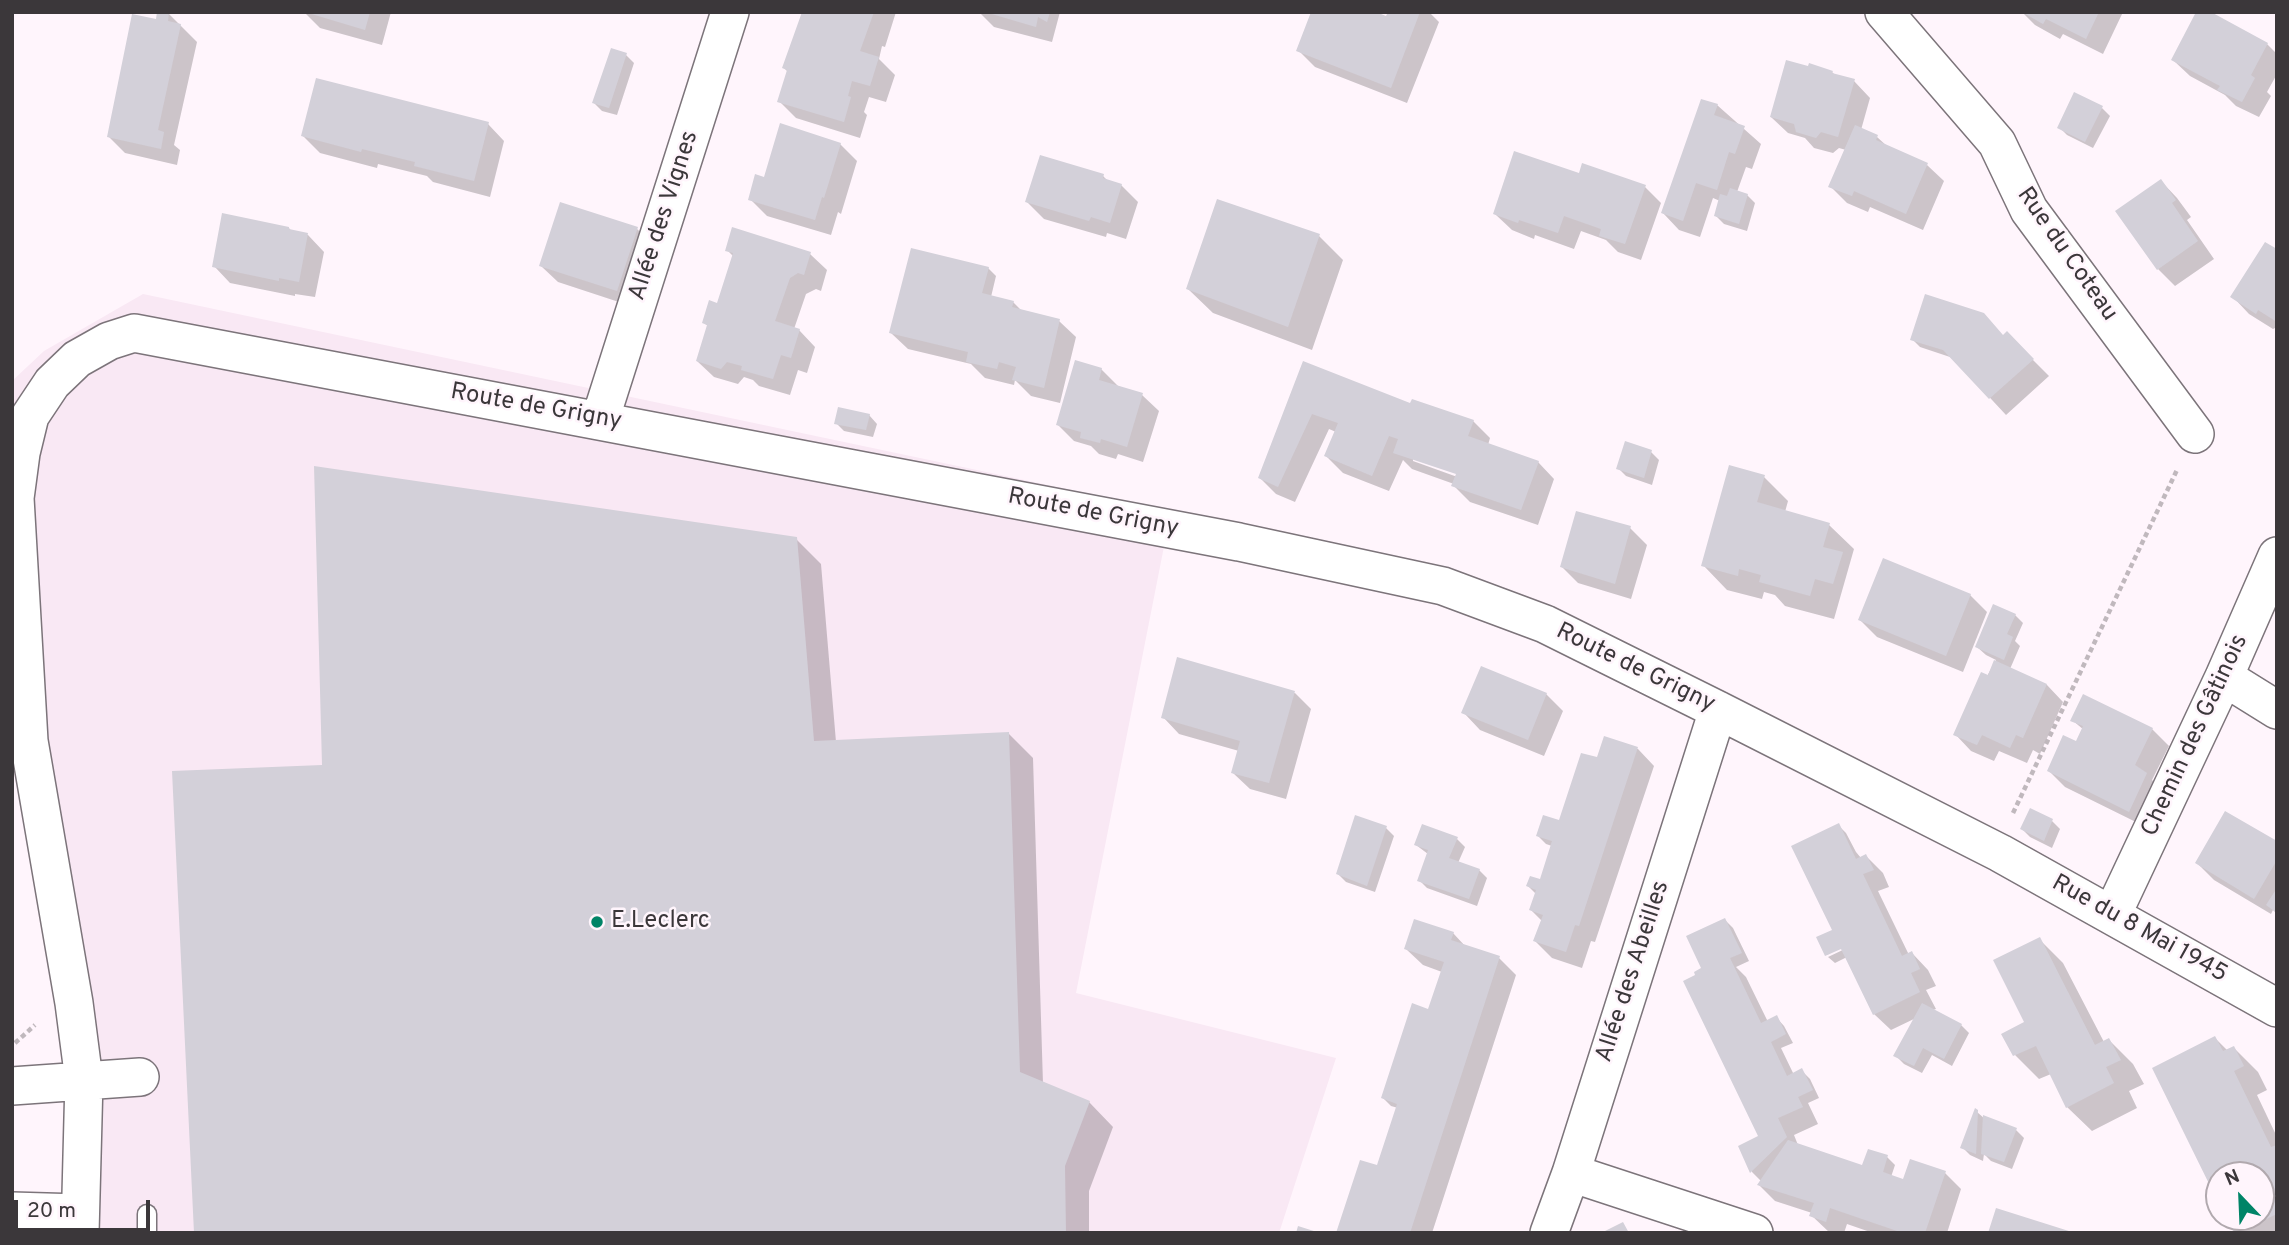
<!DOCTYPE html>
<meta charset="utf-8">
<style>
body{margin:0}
#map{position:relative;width:2289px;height:1245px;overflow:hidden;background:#fff5fc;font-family:Overpass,sans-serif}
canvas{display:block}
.frame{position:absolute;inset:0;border:14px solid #3b373a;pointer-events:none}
.north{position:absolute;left:2205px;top:1161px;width:70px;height:70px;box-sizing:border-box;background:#fff5fc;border:2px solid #b1a9ae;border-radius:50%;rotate:337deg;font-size:19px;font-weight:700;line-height:28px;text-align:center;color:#3b373a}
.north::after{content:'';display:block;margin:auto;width:24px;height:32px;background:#008467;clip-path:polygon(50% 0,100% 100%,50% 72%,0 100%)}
.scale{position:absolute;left:14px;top:1200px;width:136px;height:32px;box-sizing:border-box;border:4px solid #3b373a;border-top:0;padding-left:9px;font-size:21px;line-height:24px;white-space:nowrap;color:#3b373a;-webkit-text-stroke:5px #fff5fc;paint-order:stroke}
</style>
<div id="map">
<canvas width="2289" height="1245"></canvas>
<div class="frame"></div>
<div class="north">N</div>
<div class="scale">20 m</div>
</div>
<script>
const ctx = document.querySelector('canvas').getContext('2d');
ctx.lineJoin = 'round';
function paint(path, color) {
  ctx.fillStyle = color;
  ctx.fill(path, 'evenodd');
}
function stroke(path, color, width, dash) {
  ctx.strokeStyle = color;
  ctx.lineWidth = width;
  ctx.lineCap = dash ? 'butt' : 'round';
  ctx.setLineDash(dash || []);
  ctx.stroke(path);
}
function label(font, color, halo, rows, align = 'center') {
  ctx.font = font + ' Overpass,sans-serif';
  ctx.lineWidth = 5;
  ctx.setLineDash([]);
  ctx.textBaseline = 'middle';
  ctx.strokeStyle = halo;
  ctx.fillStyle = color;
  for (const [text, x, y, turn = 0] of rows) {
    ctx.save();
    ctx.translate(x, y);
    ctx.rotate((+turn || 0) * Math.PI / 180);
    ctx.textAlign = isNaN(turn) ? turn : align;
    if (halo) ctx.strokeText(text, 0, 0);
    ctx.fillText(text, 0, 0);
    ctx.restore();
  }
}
paint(new Path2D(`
 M143,294L1171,511L1076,993L1336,1058L1279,1233H88L12,661V381L44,351Z`), '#f9e8f4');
paint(new Path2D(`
 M304,12H391L382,45L320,28Z
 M804,12H896L885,47L882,46L879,59L895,75L886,102L869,97L864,112L867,115L860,138L796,118L779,101L788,72L784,68Z
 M979,12H1060L1052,42L994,27Z
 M1390,12H1429L1439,22L1407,103L1315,67L1298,50L1387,19Z
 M2022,12H2123L2103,54L2063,34L2060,39L2035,25Z
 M168,13L197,42L174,145L180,150L177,165L125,153L108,136L157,21Z
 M2267,44L2277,54V74L2267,92L2271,96L2259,117L2236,106L2225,95L2190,76L2173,60Z
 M626,55L634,63L617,115L602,111L594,103Z
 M1832,72L1836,76L1854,81L1870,98L1861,130L1877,137L1888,147L1927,165L1944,181L1923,230L1870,207L1868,212L1847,203L1830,186L1846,150L1839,148L1833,153L1814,148L1805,138L1788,133L1771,117Z
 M1717,105L1761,144L1752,169L1746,167L1737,192L1747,195L1755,203L1747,231L1724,224L1716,216L1720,201L1713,198L1700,237L1679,230L1663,213Z
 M2102,108L2110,116L2093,148L2067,135L2059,127Z
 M488,124L504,141L490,197L433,182L427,176L378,164L377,168L320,153L303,136Z
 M840,144L857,161L841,214L838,212L831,235L767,216L750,199L765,179Z
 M1580,175L1645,187L1661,203L1641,260L1618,252L1606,240L1581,231L1574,249L1535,235L1534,239L1512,230L1495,214Z
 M1103,176L1109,182L1121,185L1138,202L1126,239L1107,233L1106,237L1044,219L1027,202Z
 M2161,181L2177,198L2191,217L2187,220L2214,259L2175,286L2158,269L2118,211Z
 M289,228L292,232L308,235L324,252L315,297L295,294V296L230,283L214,266Z
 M637,229L654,245L634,307L558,282L541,266Z
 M1319,236L1343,260L1312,350L1213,313L1188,289Z
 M727,250L810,254L827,270L821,291L816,289L806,294L794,329L799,330L815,347L807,373L798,370L790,395L759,386L753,380L744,377L738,384L714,377L697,361L708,326L704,323L719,305L734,257Z
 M2277,251V327L2273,329L2249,314L2233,297Z
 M988,268L996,276L991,297L1013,302L1022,311L1059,321L1076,337L1060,403L1031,396L1015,380L1014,385L985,378L971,364L908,349L891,333Z
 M1912,339L2023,350L2049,376L2006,415L1953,358L1920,347Z
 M1304,363L1411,405L1473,421L1490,438L1488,445L1538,462L1554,479L1538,525L1470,502L1454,486V484L1412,469L1403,460L1389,491L1343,473L1326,456L1336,432L1329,429L1295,502L1276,494L1260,478ZM1413,458L1465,476L1463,479L1413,461Z
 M1101,369L1118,386L1142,395L1159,411L1143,462L1118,454L1116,459L1099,454L1091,446L1074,441L1058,425Z
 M869,415L877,424L873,437L844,431L836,423Z
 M1651,452L1659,460L1652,485L1626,476L1618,468Z
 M1764,477L1788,501L1785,512L1829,525L1854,549L1834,619L1785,606L1775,595L1764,592L1762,599L1727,590L1703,565Z
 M1630,528L1647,545L1631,599L1578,583L1562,567Z
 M796,539L821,564L836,742L1009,734L1033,758L1043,1084L1089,1102L1113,1127L1089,1191V1233H196L324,766Z
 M1970,595L1987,612L1963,672L1877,637L1860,620Z
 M2015,615L2023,623L2015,641L2020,646L2010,669L2047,685L2063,702L2040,754L2033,750L2027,763L1999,751L1994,761L1971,751L1955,734L1996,660L1986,655L1977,647Z
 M1295,693L1311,709L1286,799L1250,789L1233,773L1239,751L1179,734L1163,717Z
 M1546,694L1563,711L1544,756L1480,730L1464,713Z
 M2072,720L2152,729L2169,746L2152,780L2163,791L2146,827L2065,787L2049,771L2077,744L2084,730Z
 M1605,738L1638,749L1654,766L1595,942L1591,941L1582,968L1552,958L1535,941L1542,921L1531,910L1536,894L1528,886L1541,881L1552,846L1546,844L1538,836L1560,823L1598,759Z
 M2052,821L2060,829L2052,848L2030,837L2022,829Z
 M1838,825L1846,833L1856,852L1861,858L1866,856L1883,873L1889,887L1878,891L1909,955L1912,953L1928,970L1936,986L1926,990L1936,1009L1933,1010L1961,1025L1969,1033L1952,1066L1932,1055L1922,1073L1904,1064L1896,1056L1916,1018L1891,1030L1874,1014L1847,957L1835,963L1828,957L1849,947L1848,943L1827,955L1834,930Z
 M1386,828L1394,836L1375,892L1346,882L1338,874Z
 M1457,839L1465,847L1458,863L1479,870L1487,878L1477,906L1427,888L1419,880L1428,854L1416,845Z
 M2277,843V914L2273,910L2271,914L2214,880L2197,863Z
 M1725,920L1733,928L1749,961L1736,967L1746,977L1768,1022L1776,1017L1784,1026L1793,1043L1781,1048L1794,1075L1802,1071L1810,1079L1819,1098L1808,1103L1818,1124L1794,1135L1798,1145L1863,1167L1887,1157L1895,1165L1891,1177L1904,1181L1945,1173L1961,1189L1947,1233H1873L1847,1224L1844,1233H1830L1811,1215L1812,1213L1775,1201L1759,1185L1761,1181L1752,1172L1740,1147L1762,1137L1698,976L1703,969Z
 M1453,933L1466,947L1499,958L1516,975L1432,1233H1338L1378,1169L1398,1108L1391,1106L1383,1098L1429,1012L1442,972L1423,965L1406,949Z
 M2039,939L2063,963L2104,1042L2109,1040L2133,1064L2144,1084L2129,1091L2137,1108L2092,1131L2067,1107L2051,1074L2039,1079L2015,1055L2026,1023Z
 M2215,1038L2228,1051L2234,1048L2258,1072L2267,1090L2257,1095L2277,1137V1233H2235L2227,1217H2261V1175H2219V1200Z
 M1977,1112L1985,1119L2016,1130L2024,1138L2012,1169L1991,1161L1984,1154L1983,1161L1970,1155L1962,1147Z`), '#0003');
paint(new Path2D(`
 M157,12H169L168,21L181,24L158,130L164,132L161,149L107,137L132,14L156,19Z
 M305,12H370L365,30Z
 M802,12H874L860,51L879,57L870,86L852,81L848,96L851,97L844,122L777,102L787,70L782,68Z
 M985,12H1050L1047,22L1038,17L1036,27Z
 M1311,12H1376L1386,16L1388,12H1420L1391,88L1296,51Z
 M2022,12H2099L2086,39L2046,19L2043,24Z
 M2196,12H2211L2268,43L2251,75L2255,78L2242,102L2217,90L2220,86L2171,60Z
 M611,48L627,53L609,108L592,103Z
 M1786,60L1808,66L1809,63L1833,71L1832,73L1855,79L1838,137L1821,132L1816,138L1796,132L1794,124L1770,117Z
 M316,78L489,122L474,181L414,166L415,162L362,149L361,152L301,136Z
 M2074,92L2103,106L2085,142L2057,128Z
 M1701,99L1718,104L1714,115L1745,126L1735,154L1729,152L1717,190L1696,183L1683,221L1661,213Z
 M780,123L841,143L824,198L822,197L815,220L748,200L755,174L764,177Z
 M1855,125L1878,135L1876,140L1928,163L1906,214L1854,191L1852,196L1828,187Z
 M1514,151L1579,173L1582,163L1646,185L1625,244L1599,236L1601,229L1564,216L1558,233L1519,220L1518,223L1493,214Z
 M1040,155L1104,174L1103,178L1122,184L1110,223L1091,217L1089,221L1025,202Z
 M2161,179L2176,200L2172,203L2198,241L2157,270L2115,211Z
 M1730,188L1748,194L1739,224L1714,216L1720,194L1727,196Z
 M1217,199L1320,234L1288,327L1186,289Z
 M560,202L638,227L617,291L539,266Z
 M222,213L289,227V229L308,233L299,282L279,278V281L212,267Z
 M732,227L811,252L804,275L798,273L790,278L775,321L800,329L791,358L781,355L773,379L741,370L742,366L727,362L721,369L696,361L707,325L702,323L709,300L717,303L733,253L725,251Z
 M2265,242L2277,249V322L2258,310L2256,314L2230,297Z
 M911,248L989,267L982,293L1014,301L1012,307L1060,319L1044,388L1012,380L1016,367L999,362L997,369L966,362L968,352L889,333Z
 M1925,294L1984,313L2003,335L2007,331L2034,359L1989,399L1943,350L1910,340Z
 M1075,360L1102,368L1099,380L1143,393L1127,447L1101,439L1100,443L1080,438L1081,432L1056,425Z
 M1303,361L1410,403L1412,399L1474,420L1468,436L1539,461L1521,510L1451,486L1456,474L1393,453L1398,439L1389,436L1372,476L1324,456L1338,423L1312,414L1278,487L1258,478Z
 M838,407L870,414L866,430L834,424Z
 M1625,441L1652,450L1644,478L1616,469Z
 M1729,465L1765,475L1757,502L1830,523L1823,547L1843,552L1833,584L1815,579L1810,596L1759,582L1761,575L1739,569L1738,576L1701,566Z
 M314,466L797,537L814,741L1009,732L1020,1072L1090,1101L1065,1166L1066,1233H194L172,771L322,765Z
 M1576,511L1631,526L1615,584L1560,567Z
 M1883,558L1971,594L1946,656L1858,620Z
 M1993,604L2016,614L2007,634L2013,637L2004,660L1975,647Z
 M1177,657L1295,691L1269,783L1231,773L1240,741L1161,718Z
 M1994,660L2047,684L2023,738L2016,735L2010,748L1982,735L1977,745L1953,735L1981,672L1988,675Z
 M1481,666L1547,693L1528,740L1461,713Z
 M2083,694L2153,728L2135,765L2147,773L2129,812L2047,771L2063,735L2076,741L2083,726L2070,721Z
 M1604,736L1638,747L1579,926L1575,925L1566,952L1533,941L1543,915L1529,910L1536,890L1526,886L1530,876L1540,879L1552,841L1536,836L1543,815L1559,820L1581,753L1597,757Z
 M2030,808L2053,819L2044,841L2020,829Z
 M2225,811L2277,841V860L2254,899L2195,863Z
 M1355,815L1387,826L1367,886L1336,874Z
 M1839,823L1856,859L1866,854L1874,870L1863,874L1902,956L1912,951L1920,969L1911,973L1920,992L1873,1015L1841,949L1825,956L1816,937L1832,930L1791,846Z
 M1422,824L1458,837L1449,858L1480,869L1469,899L1417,881L1428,850L1414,845Z
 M2277,888V913L2266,905Z
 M1725,918L1742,953L1730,958L1761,1023L1777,1015L1786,1034L1771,1042L1787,1076L1802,1068L1813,1090L1798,1097L1803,1107L1778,1118L1787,1137L1750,1173L1738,1146L1758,1136L1683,981L1695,975L1694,972L1701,968L1686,936Z
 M1414,919L1454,932L1451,940L1500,956L1410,1233H1336L1360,1160L1377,1165L1397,1104L1381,1098L1412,1003L1428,1009L1444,962L1404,949Z
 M2040,937L2095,1045L2109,1038L2121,1060L2106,1067L2114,1083L2066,1108L2036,1046L2013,1056L2001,1034L2024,1022L1993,960Z
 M1922,1003L1962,1024L1944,1059L1923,1048L1914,1066L1893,1056Z
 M2215,1036L2223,1051L2234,1046L2244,1066L2234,1071L2271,1147L2277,1145V1214L2235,1233L2225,1217H2261V1175H2219V1204L2152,1068Z
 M1975,1108L1978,1110L1976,1154L1960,1148Z
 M1983,1115L2017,1128L2004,1162L1981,1154Z
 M1788,1140L1862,1165L1868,1149L1888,1155L1883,1172L1903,1179L1910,1159L1946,1171L1925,1233H1903L1830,1208L1826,1222L1809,1216L1814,1203L1757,1185Z
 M1996,1208L2072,1232V1233H1988Z
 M1623,1222L1629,1233H1601Z
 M1298,1226L1317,1232V1233H1296Z`), '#d3d0d9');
const service = new Path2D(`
 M147,1233V1214`);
const minor = new Path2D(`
 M1884,12L1997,143L2029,210L2195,434
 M600,420L730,12
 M2224,677L2277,710
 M2112,915L2224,677L2277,556
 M12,1086L140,1077
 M1571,1173L1754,1233
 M12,1211L80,1213
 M80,1233L84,1080L74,1003L29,741L15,498L21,453L30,416L52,383L77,359L109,341L134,333L1239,542L1443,586L1545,624L1718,710L2000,853L2277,1008
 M1549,1233L1571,1173L1718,710`);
stroke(service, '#7c747a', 21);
stroke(minor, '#7c747a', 40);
stroke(new Path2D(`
 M2013,813L2177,470
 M15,1043L35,1025`), '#c0b8bd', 4.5, [5, 3.5]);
stroke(service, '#fff', 18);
stroke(minor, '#fff', 37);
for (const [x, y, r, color] of [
 [597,922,7,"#008467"]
]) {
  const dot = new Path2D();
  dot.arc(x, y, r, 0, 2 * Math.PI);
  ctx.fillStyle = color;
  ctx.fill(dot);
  stroke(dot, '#fff5fc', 2.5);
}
label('24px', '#3b373a', '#fff5fc', [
 ["Allée des Vignes",665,216,-72],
 ["Rue du Coteau",2066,255,55],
 ["Route de Grigny",536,408,10],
 ["Route de Grigny",1093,514,11],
 ["Route de Grigny",1635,669,26],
 ["Chemin des Gâtinois",2196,736,-65],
 ["Rue du 8 Mai 1945",2139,930,29],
 ["Allée des Abeilles",1634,972,-72]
]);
label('24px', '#3b373a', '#fff5fc', [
 ["E.Leclerc",611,922]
], 'left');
</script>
